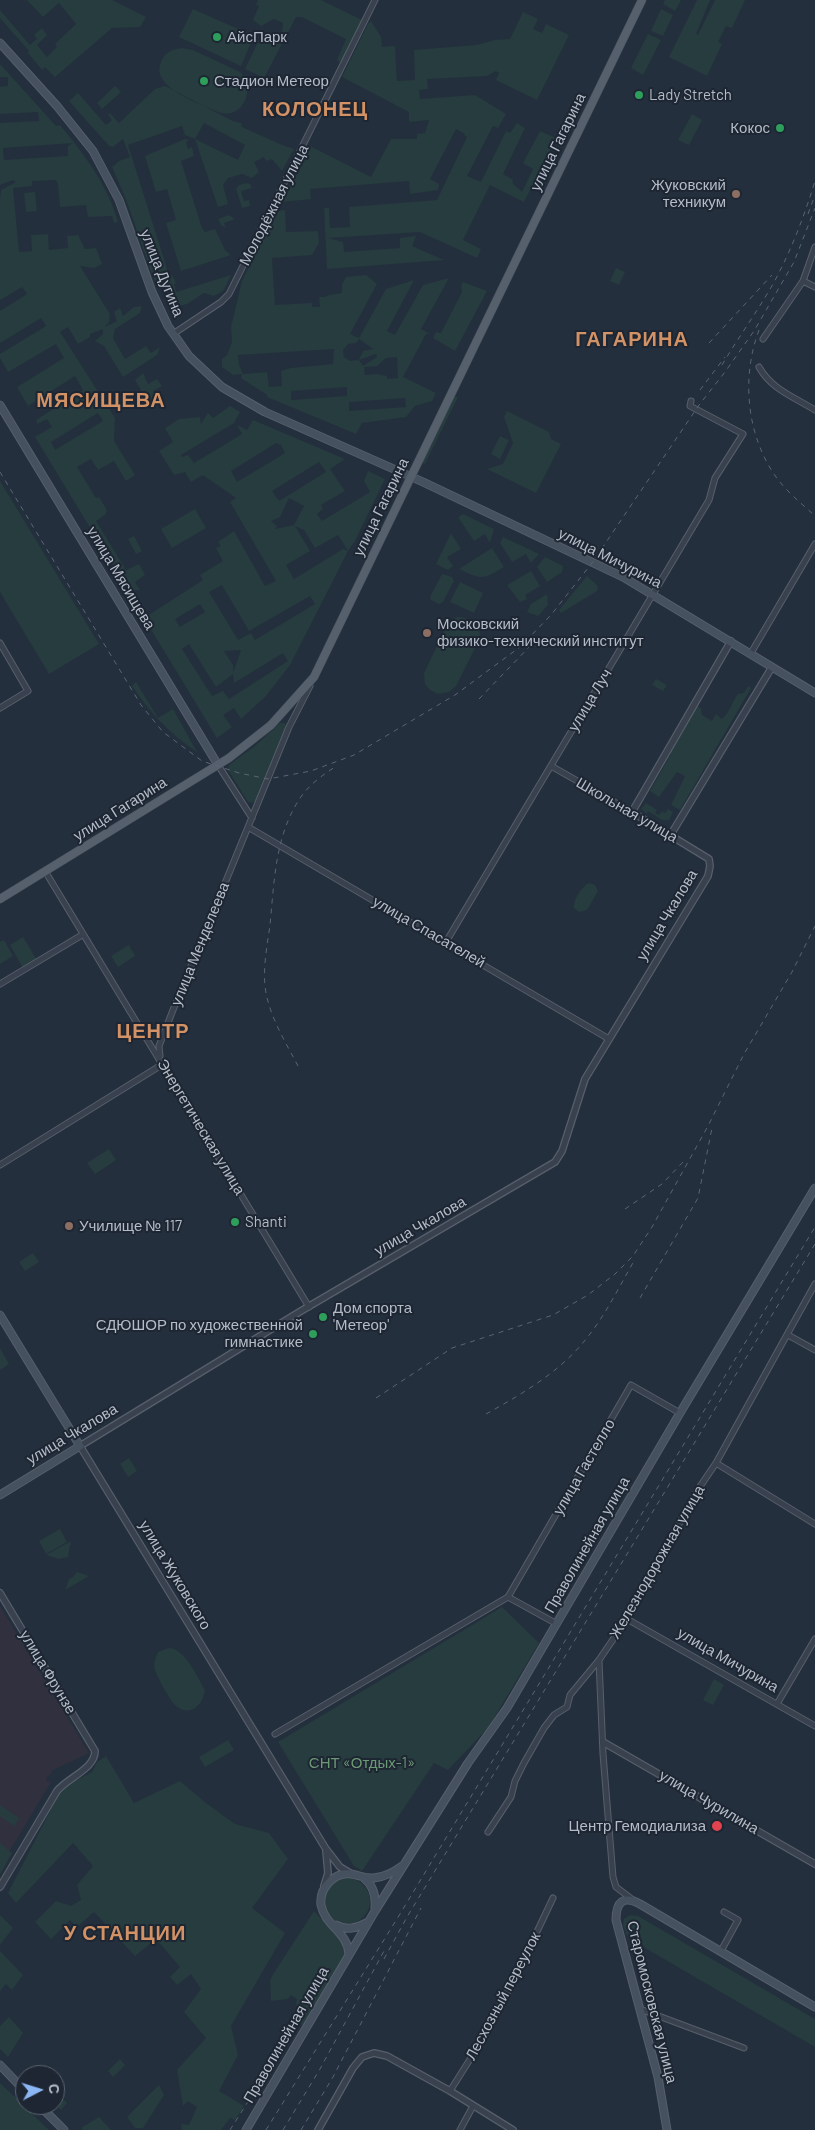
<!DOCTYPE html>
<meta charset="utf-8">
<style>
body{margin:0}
#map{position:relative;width:815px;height:2130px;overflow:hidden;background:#242f3d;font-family:Barlow,sans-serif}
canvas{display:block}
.north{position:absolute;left:15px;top:2065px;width:50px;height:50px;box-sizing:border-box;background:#1d2632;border:1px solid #59626e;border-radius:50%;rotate:85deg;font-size:14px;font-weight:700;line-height:20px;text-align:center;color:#b4bcc8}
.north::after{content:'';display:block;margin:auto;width:18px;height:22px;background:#8cb7f5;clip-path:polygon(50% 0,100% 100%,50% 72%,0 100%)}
</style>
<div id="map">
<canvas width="815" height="2130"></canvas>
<div class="north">С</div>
</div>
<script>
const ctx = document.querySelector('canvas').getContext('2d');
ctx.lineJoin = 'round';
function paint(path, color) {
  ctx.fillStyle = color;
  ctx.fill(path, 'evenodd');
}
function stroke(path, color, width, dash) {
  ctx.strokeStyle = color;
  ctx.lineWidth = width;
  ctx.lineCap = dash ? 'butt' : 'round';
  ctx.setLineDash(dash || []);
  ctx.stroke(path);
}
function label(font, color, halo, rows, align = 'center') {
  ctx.font = font + ' Barlow,sans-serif';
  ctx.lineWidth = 4;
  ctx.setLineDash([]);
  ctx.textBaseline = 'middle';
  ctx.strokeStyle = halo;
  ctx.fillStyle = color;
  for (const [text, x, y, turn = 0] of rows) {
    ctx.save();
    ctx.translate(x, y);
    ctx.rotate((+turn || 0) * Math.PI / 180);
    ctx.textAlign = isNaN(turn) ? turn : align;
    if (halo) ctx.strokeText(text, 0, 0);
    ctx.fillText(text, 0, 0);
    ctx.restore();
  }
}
paint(new Path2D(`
 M0,1606L89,1753L51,1771L52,1773L47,1777L46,1781L51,1782L0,1867Z`), '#31303e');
paint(new Path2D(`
 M27,0H112L146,17L140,27L112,28L55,77L45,67L42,70L28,53L29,51L0,18V10L30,45L37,39L34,35L42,28L47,35L37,45L47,57L57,47L55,44L76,24L59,3L43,17Z
 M258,0H321L362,20L341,63L337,60L346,39L302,17H296L264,78L245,69L257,44L265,37H278L282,32L283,23L274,19L261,26L253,20L259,6L256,5Z
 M665,0H681L675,11L663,4Z
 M697,0H710L696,34L698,35L715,0H745L732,28L726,26L718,42L722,44L707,76L669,57Z
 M193,9L254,36L241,66L179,37Z
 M661,9L673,15L663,36L651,31Z
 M523,12L538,19L533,29L542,33L546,24L569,35L537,100L496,80L499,73L496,71L487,76L427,79L428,89L419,90L420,99L475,95L506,114L498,128L493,126L467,176L481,182L506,131L510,133L517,123L525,128L503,174L512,179L513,184L522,192L533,169L523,163L540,131L556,138L524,202L490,185L463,240L481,249L477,258L420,232L328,238L343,242L344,252L400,248V238L416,236L412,246L444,260L327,269L324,208H329L330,228L350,227L349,207L437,200L467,137L464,135L465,134L456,129L430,179L439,184L438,190L410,194L409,181L310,189L311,199L281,202L310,146L371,177L391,139H417V134L425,133L429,120L409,122V112L342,77L368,24L371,21L381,37L382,47L395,46L397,81L415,80L414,50L476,45L495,40L510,39Z
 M648,34L661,40L643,75L631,68Z
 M182,48L193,50L240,72C256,88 244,118 221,113C203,105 149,88 161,62C165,52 172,49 182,48Z
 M0,64L56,126L60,125C84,154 108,185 118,222L114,223L112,216L88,217L86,205L60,207L58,184L56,180L32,181V186L13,188L19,252L32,251L31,235L48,234L49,250L68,248L67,236L78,235L85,249L96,248L102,264L94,268L80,266L110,314L109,322L105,327L117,321L114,312L120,308L123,316L134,307L142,306L140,313L115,329L113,338L125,359L146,346L151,353L160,347L157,355L123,377L104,346L95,341L103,334V329L90,334V337L78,344L68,327L60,332L115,418L114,441L135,475L126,481L114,461L98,470L91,459L77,467L96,498L99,497L107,510L105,515L96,521L126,570L139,564L145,575L135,582L140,590H134L130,585L126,587L35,437L52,427L47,419L37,424L36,420L83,390L75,376L28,406L17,387L64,358L56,344L8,372L0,358V354L46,326L41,318L0,343V311L27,294L22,287L0,300V201L1,190L16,182L13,180L0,185V123L39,121L38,112L0,114V87L8,86V77H0ZM73,143L68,146V156L4,160L3,148ZM98,413L103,421L55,450L51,442Z
 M115,86L121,92L102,109L97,103Z
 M165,86L233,121L241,123L242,127L282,145L294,149L282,171L272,159L266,161L264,157L254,162L259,172L252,178L242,174L228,178L223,185L228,204L218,207L195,139L185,135L182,126L128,145L169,275H172L176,283L174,284L176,292L231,275L224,290L214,296L204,293L187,304L173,308L161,278L154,280L127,202L112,167L119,161L130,157L123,139L113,147L109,146L69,101L78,93L106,125L112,120L108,115L110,113L119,123L155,89ZM204,123L245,145L238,160L195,139Z
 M692,114L702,120L689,145L678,140Z
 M185,139L189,140L186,142L188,149L192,147L194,156L181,161L202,228L205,232L215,229L225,250L231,255L181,271L166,223L176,220L167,189L156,192L145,156Z
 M246,183L250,184L252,188L241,191L244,201L249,200L250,206L242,208L236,189L239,185Z
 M35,192L37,211L26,212L24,193Z
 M285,210L286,232L318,231L319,243L312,255L272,258L275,305L312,303V307H320L319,297H325L329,295L342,293V285L346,277L366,275L377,284L350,334L359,338L386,289L414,280L387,331L395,335L423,285L449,278L421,329L430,334H426L403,377L436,393L432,401L415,406L406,417L362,423L356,434L267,397V395L241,378L242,374L233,375L222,367V359L227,355L232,342L231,327L242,281L276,211ZM359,339L373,349L363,351L359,360L350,361L344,357L343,350L348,344L356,343ZM334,349L333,364L291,368L281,371L282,386L269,387L267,372L243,374L239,365L238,355ZM376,354L377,357L363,366L359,360ZM397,357L398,378L387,379V376L377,374L365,375L364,367L377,366L386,358ZM347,387V396L291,400V391ZM405,398L406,407L349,411V402Z
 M229,215L235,219L224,223L226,228L221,225L218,219Z
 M616,268L625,272L619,285L610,281Z
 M463,282L487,291L455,351L433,338L436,332L441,333L462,292L461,285Z
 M143,373L148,384L157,379L162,386L153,391L157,399L154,401L149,398L145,390L144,395L135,380Z
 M453,396L458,397L425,464L422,463Z
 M230,406L240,412L234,423L181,455L182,457L188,455L194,463L242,434L237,425L247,430L253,420L345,459L330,469L345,491L321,505L323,509L317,514L322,521L370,492L364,481L368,471L385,479L355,541L348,551L290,665L266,696L241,719L234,708L223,715L232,727L217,738L144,618L203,580L200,575L223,561L216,548L221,546L218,542L234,531L265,586L276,581L230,502L236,498L203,475L191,482L185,472L174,475L159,451L173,442L165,428L179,419L200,417L201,424L208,413L213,418ZM276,443L281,445L285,453L237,482L231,471ZM319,462L326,472L279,501L272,491ZM289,498L304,506L294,525L275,529L277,526L271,521L280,517ZM295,526L304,530L315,548L338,535L348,551L343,549L294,579L286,565L310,551ZM222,585L249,631L310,596L315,604L255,640L251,633L238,640L209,592ZM200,604L205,612L180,627L175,619ZM189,644L216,687L233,674L234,683L283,653L288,661L229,699L223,691L212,696L182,649ZM241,650L233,673V665L224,651Z
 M507,411L549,432L551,439L561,444L536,493L487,469L503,464L513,443L504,417Z
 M500,436L509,440L500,459L491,454Z
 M0,481L99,644L49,674L0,592Z
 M195,509L206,528L172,548L161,529Z
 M463,514L494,529L490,543L485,534L474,541L458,517Z
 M451,533L461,549L447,557L453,566L448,570L436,564Z
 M134,536L142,551L136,554L128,539Z
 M503,537L539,554L531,563L526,554L512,562L500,543Z
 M492,548L504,567C482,580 482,580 459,569Z
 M545,557L563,566L562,572L547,582L537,567Z
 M531,571L540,586L525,595L527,599L520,602L507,585Z
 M442,574L452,577L454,581L443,602L439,604L431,600L430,597Z
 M587,576L598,586L597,591L561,613L559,610Z
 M460,582L483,593L474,613L450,602Z
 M547,594L548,605L538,616L527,612L531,604Z
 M458,617C471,618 481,624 480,638L456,686L449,692L438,694L430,690L425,684L424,673L449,621Z
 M656,679L667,685L663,691L652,685Z
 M136,682L158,718L173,709L197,752C169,734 150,712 132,686Z
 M748,686L751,688L680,810L671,805L685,776L677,772L659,797L650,791L671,754L667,752L694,705L701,708L702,715L712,721L716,714L722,719C730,712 732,702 738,694L744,693Z
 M280,723H285L286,727L257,800L253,803L248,802L228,770L229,765L255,746Z
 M646,803L657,810L655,813L659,815L662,811L665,813L668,809L673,812L669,820H662L648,811L647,814L641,809Z
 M589,883L595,885L598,891L587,910L579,912L574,908C573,900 582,886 589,883Z
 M23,937L37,960L23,968L10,945Z
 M4,940L13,956L0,964V942Z
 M129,945L135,956L118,967L111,956Z
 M109,1149L116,1160L95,1174L87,1163Z
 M33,1253L39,1262L25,1271L19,1262Z
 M0,1348L9,1364L0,1370Z
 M129,1458L137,1471L128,1477L120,1464Z
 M60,1529L67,1542L46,1554L39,1541Z
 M71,1541L68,1557L59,1559L46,1555Z
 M77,1572L89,1576L65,1590L69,1579L73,1577Z
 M502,1607L539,1643L488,1728L448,1770L434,1763L362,1871L354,1866L278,1742Z
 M169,1648C186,1649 197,1677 205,1690C203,1706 189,1718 175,1705C170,1701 155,1673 154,1667C154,1661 156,1657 158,1652Z
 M714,1679L724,1685L713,1705L703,1700Z
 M228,1740L234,1750L205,1767L199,1757Z
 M106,1756L134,1803L180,1781L206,1803L235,1824L269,1833L288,1859L252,1908L285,1933L231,2026L238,2055L219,2091L244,2106L235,2120L230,2118L221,2130H182L181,2124L189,2125L197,2107L188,2101L183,2106L177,2070L206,2038L184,2012L201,1989L191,1974L177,1985L170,1977L180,1967L156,1939L135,1956L94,1912L77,1927L70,1920L51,1939L35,1922L56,1901L71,1906L81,1900L77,1885L93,1866L73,1843L16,1903L8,1893L62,1788L92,1772L97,1762Z
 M0,1805L19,1818L14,1826L0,1816Z
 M0,1843L12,1853L0,1875Z
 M324 1901a23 23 0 1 1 46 0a23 23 0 1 1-46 0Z
 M314,1911L339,1937L347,1955L306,2026L295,2023L300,2008L296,2004L297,1999L291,1995L287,1999L271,2001L270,1981L272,1976Z
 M0,1915L13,1928L0,1945Z
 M630,1915L638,1916L815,2019V2047L628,1938L623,1925L624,1919Z
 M0,1951L23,1975L12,1990L6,1984L0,1991Z
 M9,2017L23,2033L8,2057L0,2049V2026Z
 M120,2059L125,2065L113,2077L108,2071Z
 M0,2083L49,2130H0Z
 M159,2085L164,2095L143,2128H135L127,2117Z
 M55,2091L67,2103L61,2110L55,2104Z
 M99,2117L111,2130H83L81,2128Z`), '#263c3e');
const minor = new Path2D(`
 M815,247L803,281L815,287
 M173,334L221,302L229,294L375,0
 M763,339L803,281
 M759,367C771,389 794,397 815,410
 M0,643L28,691L0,708
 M751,653L815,544
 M218,765L252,818
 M551,766L632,812
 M248,827L609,1039
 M45,871L309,1307
 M446,942L709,500L715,478L743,434L690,406L691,401
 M0,984L82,935
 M160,1056L159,1046L173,1010L289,727L310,686
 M0,1165L163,1064
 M788,1335L815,1350
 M716,1463L815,1524
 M627,1619L815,1726
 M557,1624L508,1597L631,1385L680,1413
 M599,1661L603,1754L613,1877L616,1887L633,1900
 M777,1704L815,1639
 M275,1734L508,1597
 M488,1832L511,1797L515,1781L524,1763L544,1728L554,1715L567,1707L570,1695L599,1660L627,1619L697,1491L716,1463L815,1284
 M721,1951L738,1920L724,1912
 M640,2009L744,2048
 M450,2091L479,2045L514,1980L553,1898
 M460,2130L473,2106`);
const tertiary = new Path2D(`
 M670,836L772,667
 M0,1593L95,1751C95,1769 67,1778 57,1791L0,1887
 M603,1742L815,1864
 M350,1873L340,1867L326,1849L80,1446L301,1311L555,1162L562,1151L585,1079L708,876L710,866L709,859L632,812L731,641
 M324,1886L328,1873L326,1851
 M318,2130L353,2068L362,2057L374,2053L387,2056L450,2091L513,2130`);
const secondary = new Path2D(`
 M0,43L57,106L93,151L119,200L152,292L168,326L189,356L222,387L265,412L423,482L623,577L815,693
 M0,405L218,765
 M0,1315L80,1446L0,1495
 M364,1878C374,1886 376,1896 375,1908
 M336,1925C347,1931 357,1928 368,1922
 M349,1954C347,1931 325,1926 321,1905C319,1888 334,1872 351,1874C359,1875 365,1879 374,1878C384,1877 394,1872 402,1866
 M0,2065L25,2091
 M39,2105L64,2130
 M246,2130L375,1911L468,1763L507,1708L680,1413L815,1188
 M667,2130L658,2077L616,1920C616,1902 623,1895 640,1904L815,2007`);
const primary = new Path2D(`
 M0,899L229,758L271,725L314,677L642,0`);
stroke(minor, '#565f6b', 7);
stroke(tertiary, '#565f6b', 8);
stroke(secondary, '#565f6b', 9);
stroke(primary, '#414a56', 9);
stroke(minor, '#38414d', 5);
stroke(tertiary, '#38414d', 5.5);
stroke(secondary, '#465160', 7);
stroke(primary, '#56606d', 8);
stroke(new Path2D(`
 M808,214L815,195
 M759,330C742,375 746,430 772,471C783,489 800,502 815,516
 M709,343L772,275
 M722,365C738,338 757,312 773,284C791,251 804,217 815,181
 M700,390L725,357
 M0,472L141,705L163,732L202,761L239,773L268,779L311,771L354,755L455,695L520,647L551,615L592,563L699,405L725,372L754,331L794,262L815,208
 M479,699L533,643
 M298,1066C286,1043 271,1019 266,993C262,971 267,947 270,925C274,884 275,839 297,803C306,787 321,776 335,767
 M625,1209L662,1184L684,1161
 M640,1298L698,1198L712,1128
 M376,1398L452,1348L553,1315L588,1295L615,1274L633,1256L652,1227L708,1126L744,1054L792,972L815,926
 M486,1414C522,1394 560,1372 586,1339C605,1316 619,1287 634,1261
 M384,1959L407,1917L815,1244
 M230,2130L249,2100
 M266,2130L400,1914L815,1227
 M283,2130L320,2069L384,1951
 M301,2130L333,2077L421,1908`), '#5a6574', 1, [5, 5]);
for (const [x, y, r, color] of [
 [217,37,5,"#2e9e5b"],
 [204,81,5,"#2e9e5b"],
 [639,95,5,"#2e9e5b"],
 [780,128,5,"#2e9e5b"],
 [736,194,5,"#8d6e63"],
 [427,633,5,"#8d6e63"],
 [235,1222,5,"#2e9e5b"],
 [69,1226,5,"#8d6e63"],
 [323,1317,5,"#2e9e5b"],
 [313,1334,5,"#2e9e5b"],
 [717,1826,6,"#e0444e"]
]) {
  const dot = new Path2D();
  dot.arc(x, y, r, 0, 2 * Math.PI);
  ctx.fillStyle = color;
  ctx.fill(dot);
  stroke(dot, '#1d2632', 2);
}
label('15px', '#b4bcc8', '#1d2632', [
 ["АйсПарк",227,37],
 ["Стадион Метеор",214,81],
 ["Lady Stretch",649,95],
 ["Кокос",770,128,"right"],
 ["Жуковский",726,185,"right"],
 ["техникум",726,202,"right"],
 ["Московский",437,624],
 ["физико-технический институт",437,641],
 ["Shanti",245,1222],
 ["Училище № 117",79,1226],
 ["Дом спорта",333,1308],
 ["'Метеор'",333,1325],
 ["СДЮШОР по художественной",303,1325,"right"],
 ["гимнастике",303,1342,"right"],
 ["Центр Гемодиализа",706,1826,"right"]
], 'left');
label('15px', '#b4bcc8', '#1d2632', [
 ["улица Гагарина",558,142,-64],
 ["Молодёжная улица",274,205,-63],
 ["улица Дугина",162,273,68],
 ["улица Гагарина",381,507,-64],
 ["улица Мичурина",610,558,27],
 ["улица Мясищева",121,578,59],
 ["улица Луч",590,700,-59],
 ["улица Гагарина",120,809,-32],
 ["Школьная улица",627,810,30],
 ["улица Чкалова",667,915,-59],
 ["улица Спасателей",429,932,30],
 ["улица Менделеева",200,944,-68],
 ["Энергетическая улица",201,1127,59],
 ["улица Чкалова",420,1226,-30],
 ["улица Чкалова",72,1434,-31],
 ["улица Гастелло",584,1467,-60],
 ["Праволинейная улица",587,1545,-60],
 ["Железнодорожная улица",657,1562,-60],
 ["улица Жуковского",175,1575,59],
 ["улица Мичурина",728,1660,30],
 ["улица Фрунзе",48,1672,59],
 ["улица Чурилина",709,1802,30],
 ["Лесхозный переулок",503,1996,-62],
 ["Старомосковская улица",652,2002,76],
 ["Праволинейная улица",286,2035,-60]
]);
label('15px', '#6c9975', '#1d2632', [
 ["СНТ «Отдых-1»",362,1763]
]);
ctx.letterSpacing = '1px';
label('bold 20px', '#d29265', '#1d2632', [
 ["КОЛОНЕЦ",315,109],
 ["ГАГАРИНА",632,339],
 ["МЯСИЩЕВА",101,400],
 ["ЦЕНТР",153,1031],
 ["У СТАНЦИИ",125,1933]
]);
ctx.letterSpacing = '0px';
</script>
